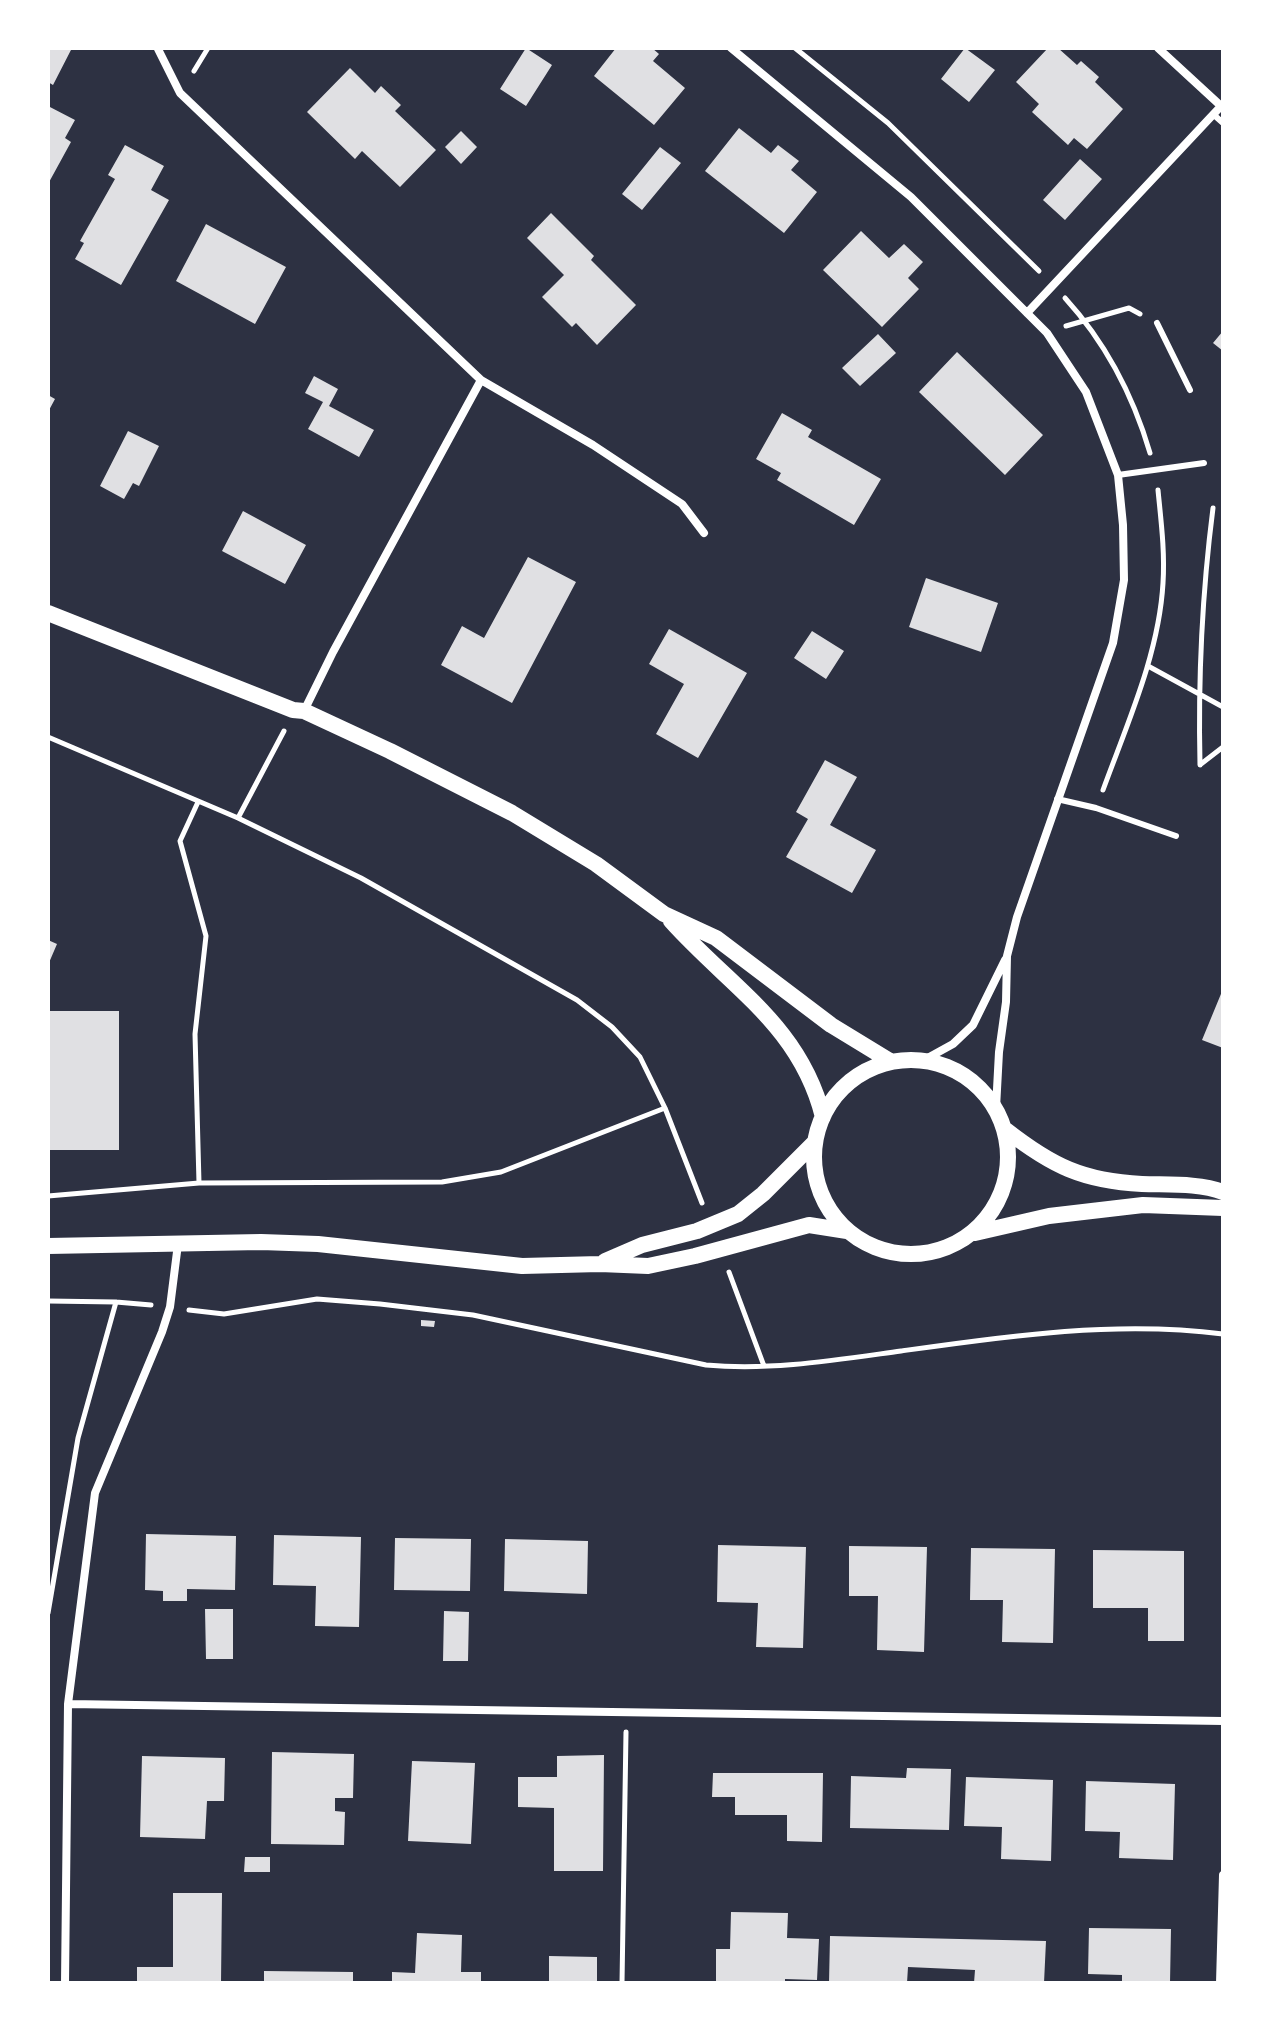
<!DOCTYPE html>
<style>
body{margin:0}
#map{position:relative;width:1271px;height:2031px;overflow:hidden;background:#2d3142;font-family:"Noto Sans",sans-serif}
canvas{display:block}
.frame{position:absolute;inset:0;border:50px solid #fff;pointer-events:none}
</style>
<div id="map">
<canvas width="1271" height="2031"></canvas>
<div class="frame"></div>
</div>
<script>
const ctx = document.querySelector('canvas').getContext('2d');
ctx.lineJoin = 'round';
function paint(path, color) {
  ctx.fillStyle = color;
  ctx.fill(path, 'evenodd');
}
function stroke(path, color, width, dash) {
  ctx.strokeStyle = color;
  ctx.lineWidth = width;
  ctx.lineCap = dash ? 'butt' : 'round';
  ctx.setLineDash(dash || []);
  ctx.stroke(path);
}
paint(new Path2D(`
 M48,48H72L53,85L48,82Z
 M526,48L552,65L526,106L500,89Z
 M616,48H652L659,54L653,61L685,88L654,125L594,76Z
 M965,48L995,70L969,102L941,79Z
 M1048,48H1058L1077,65L1081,61L1099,77L1095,82L1123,109L1087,149L1074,138L1068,145L1032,112L1039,104L1016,82Z
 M350,68L375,93L381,86L401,105L395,111L436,150L400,187L362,151L355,159L307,112Z
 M48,106L75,120L65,138L71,142L48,184Z
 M739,128L771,153L778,145L799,161L791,170L817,192L784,233L705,171Z
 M461,131L477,147L461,164L445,147Z
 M125,145L164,166L151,190L169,200L121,285L75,259L84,243L80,241L115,179L108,175Z
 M660,147L681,163L642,210L622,194Z
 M1080,159L1102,179L1065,220L1043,200Z
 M551,213L594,256L591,260L636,305L597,345L576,323L572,327L542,297L564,275L527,238Z
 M206,224L286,267L255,324L176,281Z
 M861,231L889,258L904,244L923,262L908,278L919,289L882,327L823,270Z
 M1223,331V351L1213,343Z
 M878,334L896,353L860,386L842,368Z
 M957,352L1043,435L1005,475L919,392Z
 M314,376L338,389L329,406L374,430L359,457L308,429L323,402L305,393Z
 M48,395L55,399L48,412Z
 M782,413L812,430L808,437L881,479L854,525L777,480L781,473L756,459Z
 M128,431L159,446L139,486L133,483L124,499L100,486Z
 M243,511L306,545L285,584L222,551Z
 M528,557L576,582L512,703L441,665L462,626L484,638Z
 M926,578L998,603L981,652L909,627Z
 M669,629L747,673L698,758L656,734L684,684L649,664Z
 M812,631L844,651L826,679L794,658Z
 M825,760L857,777L830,825L876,850L852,893L786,857L808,819L796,812Z
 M48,940L57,944L48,965Z
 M1223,989V1048L1202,1040Z
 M50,1011H119V1150H50Z
 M421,1320L435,1321L434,1327L421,1326Z
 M146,1534L236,1536L235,1590L187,1589V1601H163V1591L145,1590Z
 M274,1535L361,1537L359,1627L315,1626L316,1586L273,1585Z
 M395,1538L471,1539L470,1591L394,1590Z
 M505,1539L588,1541L587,1594L504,1591Z
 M718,1545L806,1547L803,1648L756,1647L758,1603L717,1602Z
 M849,1546L927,1547L924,1652L877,1650L878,1596H849Z
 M971,1548L1055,1549L1053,1643L1002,1642L1003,1600H970Z
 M1093,1550L1184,1551V1641H1148V1608H1093Z
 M205,1609H233V1659H206Z
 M444,1611L469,1612L468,1661H443Z
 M272,1752L354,1754L353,1798H335V1811L345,1812L344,1845L271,1844Z
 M604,1755L603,1871H554V1808L518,1807V1777H557V1756Z
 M142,1756L225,1758L224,1801H207L205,1839L140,1837Z
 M412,1761L475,1763L471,1844L408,1841Z
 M907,1768L951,1769L949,1830L850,1828L851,1776L906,1778Z
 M713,1773H823L822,1842L787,1841V1815H735V1797H712Z
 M966,1777L1053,1780L1051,1861L1001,1859L1002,1827L964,1826Z
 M1086,1781L1175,1784L1173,1860L1119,1858L1120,1832L1085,1831Z
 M245,1857H270V1872H244Z
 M173,1893H222L221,1983H137V1967H173Z
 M731,1912L788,1913L787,1938L819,1939L817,1980L785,1979V1983H716V1949H730Z
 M1089,1928L1171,1929L1170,1983H1122V1975L1088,1974Z
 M417,1933L462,1935L461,1972H481V1983H392V1972L415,1973Z
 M830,1936L1046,1941L1044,1983H974L975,1970L908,1967L907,1983H829Z
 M549,1956L597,1957V1983H549Z
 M264,1971L353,1972V1983H264Z`), '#e0e0e3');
stroke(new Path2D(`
 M795,48L888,123L1039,271
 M194,71L208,48
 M1065,298C1106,343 1133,395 1150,453
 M1066,326L1129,308L1140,314
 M1148,666L1223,707
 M48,737L238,818L361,878L577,1000L612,1027L640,1057L665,1108L702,1203
 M1201,764L1223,747
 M1200,765C1198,678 1202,594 1213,508
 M1103,790C1127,724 1159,654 1163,583C1165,551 1161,521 1158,490
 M198,802L180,841L206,936L195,1034L199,1183
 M238,818L284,731
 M48,1196L199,1183L442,1182L501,1172L665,1108
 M729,1272L764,1366
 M48,1301L116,1302L151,1305
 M189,1310L224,1314L317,1299L380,1304L473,1315L706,1365C771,1371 836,1360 901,1351C1007,1336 1116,1320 1223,1334
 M48,1613L78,1438L116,1302
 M622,1983L626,1732`), '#fff', 5);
stroke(new Path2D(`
 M1214,115L1223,123
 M1157,323L1190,390
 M1118,475L1204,463
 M1057,799L1096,808L1176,836`), '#fff', 6);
stroke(new Path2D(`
 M731,48L911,197L1047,333L1086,392L1118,475L1123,525L1124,580L1113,643L1017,917L1007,956L1006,1002L999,1052L996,1108
 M1158,48L1221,106
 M158,49L180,93L481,380L333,652L304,711
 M1027,313L1223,104
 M481,380L593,445L682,504L704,533
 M924,1060L953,1044L973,1025L1005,960
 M68,1704L1223,1721
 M65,1983L68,1704L95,1493L162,1332L170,1307L178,1244
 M1220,1983L1223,1875`), '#fff', 8);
stroke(new Path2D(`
 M48,613L293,710L304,711L390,751L512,813L596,864L664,914L716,938L831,1025L890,1061
 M671,921C730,987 800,1025 823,1117
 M814 1157a97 97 0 1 1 194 0a97 97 0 1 1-194 0Z
 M1006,1130C1052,1166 1083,1181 1142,1184C1168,1185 1199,1183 1223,1192
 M975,1233L1049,1216L1143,1205L1223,1208
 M48,1246L261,1242L318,1244L522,1266L600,1264L648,1266L695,1256L809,1225L847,1231
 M605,1261L642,1245L697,1231L738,1214L763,1194L814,1143`), '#fff', 16);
</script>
